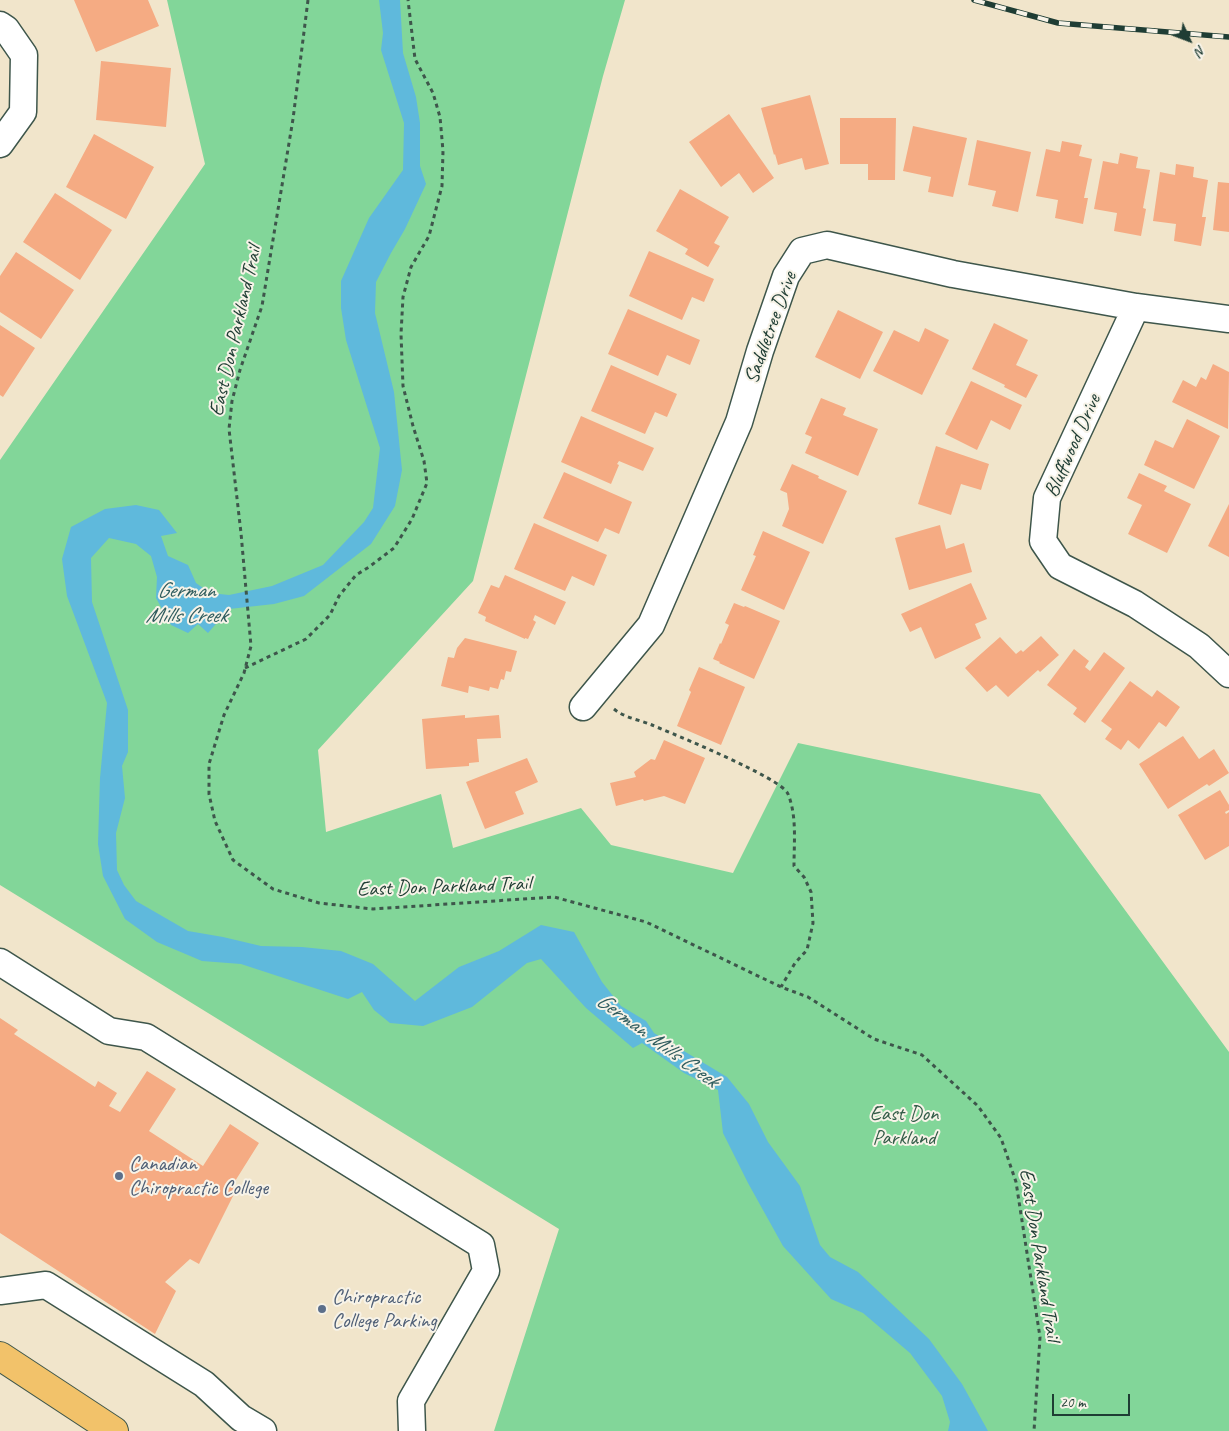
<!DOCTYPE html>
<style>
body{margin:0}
#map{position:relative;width:1229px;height:1431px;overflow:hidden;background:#f1e5cb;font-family:Caveat,sans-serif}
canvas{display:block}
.north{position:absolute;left:1164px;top:15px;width:50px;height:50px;-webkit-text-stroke:4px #f7f3e8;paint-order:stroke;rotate:133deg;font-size:14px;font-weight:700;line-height:20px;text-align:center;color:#1f3d34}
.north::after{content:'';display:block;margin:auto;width:18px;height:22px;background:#1f3d34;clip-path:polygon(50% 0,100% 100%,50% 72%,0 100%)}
.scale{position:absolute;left:1052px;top:1394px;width:78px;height:22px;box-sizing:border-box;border:2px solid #1f3d34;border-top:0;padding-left:6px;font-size:15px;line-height:18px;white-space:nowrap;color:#1f3d34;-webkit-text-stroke:4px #f7f3e8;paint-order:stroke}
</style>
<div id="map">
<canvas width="1229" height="1431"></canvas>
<div class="north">N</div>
<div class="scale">20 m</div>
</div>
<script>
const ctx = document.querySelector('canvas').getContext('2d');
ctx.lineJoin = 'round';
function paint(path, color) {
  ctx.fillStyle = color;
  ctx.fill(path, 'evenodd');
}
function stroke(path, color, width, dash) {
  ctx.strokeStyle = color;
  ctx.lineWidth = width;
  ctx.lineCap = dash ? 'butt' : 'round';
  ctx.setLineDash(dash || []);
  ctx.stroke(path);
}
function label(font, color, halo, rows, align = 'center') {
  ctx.font = font + ' Caveat,sans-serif';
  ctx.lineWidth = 4;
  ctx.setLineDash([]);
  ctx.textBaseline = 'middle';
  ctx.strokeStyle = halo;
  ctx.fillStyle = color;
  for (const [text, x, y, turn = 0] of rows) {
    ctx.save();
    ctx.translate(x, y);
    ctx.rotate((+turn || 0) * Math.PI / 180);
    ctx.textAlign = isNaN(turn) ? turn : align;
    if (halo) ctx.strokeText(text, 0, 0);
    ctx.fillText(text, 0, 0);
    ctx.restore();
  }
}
paint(new Path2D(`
 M167,0H625L603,76L473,581L318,750L326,832L441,794L453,848L581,808L611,845L733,873L798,743L1040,794L1229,1052V1431H494L559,1229L0,885V460L205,164Z`), '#82d699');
paint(new Path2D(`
 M379,0H400L403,53L416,97L420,123V166L426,184L405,229L391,253L376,282L375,313L394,392L402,470L395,506L371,544L304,596L274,604L229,609L208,633L198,624L188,633L171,625L156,598L157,577L151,556L136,544L109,538L91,558L92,602L128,710V752L122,766L125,798L116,833L117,870L124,885L136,901L188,931L223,937L261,946L302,947L341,951L373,964L415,1001L459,967L499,951L541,925L574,932L602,982L621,1006L646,1021L654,1033L727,1077L749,1104L768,1142L800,1186L820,1245L830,1257L858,1272L929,1339L962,1384L988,1431H948L950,1422L942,1396L910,1353L863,1313L831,1299L783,1246L748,1183L723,1133L718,1090L684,1073L642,1043L633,1048L586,1008L541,959L527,963L472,1007L423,1026L390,1023L374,1010L362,992L348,999L241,964L202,961L157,942L125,919L103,876L98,844L100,778L107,703L67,596L62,559L71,527L105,509L136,505L159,510L177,533L161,536L168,556L188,565L196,583L210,593L229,595L272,586L323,565L364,522L373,508L380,448L346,340L341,308V281L369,218L403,170L404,123L381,50L383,33Z`), '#5fb9dc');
paint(new Path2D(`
 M74,0H148L159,26L96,52Z
 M101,61L171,68L166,127L96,120Z
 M810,95L829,164L805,170L802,158L778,165L775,154L774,155L761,108Z
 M729,114L774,178L753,193L739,173L721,187L689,142Z
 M840,118H896L895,180H868V164H840Z
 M913,126L967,138L953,197L928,192L931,177L903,171Z
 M94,134L154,167L126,219L66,187Z
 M977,140L1031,152L1018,212L992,206L996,191L968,185Z
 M1062,141L1082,145L1079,156L1092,159L1084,198H1088L1083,224L1055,218L1058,200L1036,196L1046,149L1060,152Z
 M1120,153L1138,157L1136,168L1150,170L1143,208L1146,209L1141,236L1114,231L1117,213L1094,209L1103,161L1118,164Z
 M1176,164L1194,167L1193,177L1208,180L1202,217H1206L1201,246L1174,241L1176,224L1153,221L1160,172L1175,175Z
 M1218,182L1229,183V232L1213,230Z
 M680,189L729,217L714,243L720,246L708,267L685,254L688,249L656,231Z
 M55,193L112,230L80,280L23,242Z
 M649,251L714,279L704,302L692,297L682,320L629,296Z
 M16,252L74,290L41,339L0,312V276Z
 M628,309L700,340L690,365L667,355L658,376L608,354Z
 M838,310L883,332L860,379L815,357Z
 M994,323L1028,340L1016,365L1038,375L1026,398L1004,387L1005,385L972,369Z
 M0,325L35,348L3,397L0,395Z
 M925,328L949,340L922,395L873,371L894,330L919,342Z
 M1213,364L1229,372L1228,429L1172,402L1183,380L1196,387L1201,377L1206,380Z
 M611,365L677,394L667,417L655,412L645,434L591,411Z
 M971,381L1022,405L1010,430L991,420L977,450L945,434Z
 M821,398L846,408L843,415L878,429L858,476L805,453L812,437L805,434Z
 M581,416L654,448L643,471L619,461L617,464L619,465L611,484L561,462Z
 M1187,419L1220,436L1194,489L1144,465L1155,440L1173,448Z
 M936,446L989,464L981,490L961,484L951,515L918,504Z
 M792,464L819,476L818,478L847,491L823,544L782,526L789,509L787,493L780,490Z
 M564,472L632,502L619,534L605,528L598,542L543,518Z
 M1139,473L1167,486L1164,491L1191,504L1167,553L1128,534L1142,505L1127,498Z
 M1229,504V557L1208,546Z
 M534,523L607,555L594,586L572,576L565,591L514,569Z
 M940,525L946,549L964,543L972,572L909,590L895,538Z
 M763,531L810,552L784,610L741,590L756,556L753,555Z
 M505,575L566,602L555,625L535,615L533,620L536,622L528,639L525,638V639L485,621L486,617L478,613L491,585L499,588Z
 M971,583L987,619L975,624L981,638L935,659L921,627L910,632L901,614Z
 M734,603L744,607L745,606L780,621L754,679L719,663L720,662L713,659L720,643L721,644L729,625L725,623Z
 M1041,636L1059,655L1040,672L1038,670L1008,697L996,685L987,692L965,668L1000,637L1016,654L1021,650L1023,652Z
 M465,638L517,651L511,672L506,671L504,680L501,679L498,689L490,687L489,691L469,686L468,693L441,686L448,657L454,658L457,648Z
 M1074,649L1089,661L1085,667L1090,671L1104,652L1125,668L1085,723L1073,714L1077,708L1047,685Z
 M699,667L745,687L721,745L677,726L691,692L689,690Z
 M1130,681L1152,697L1157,690L1180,707L1166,727L1159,722L1139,749L1128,740L1121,750L1105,739L1112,729L1101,721Z
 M465,715V718L499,715L501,738L477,739L479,762L469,763V766L426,769L422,719Z
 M1183,736L1199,759L1214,749L1229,773L1209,786L1207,784L1168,809L1139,764Z
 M664,740L705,758L685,804L664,796L644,801L643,799L616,806L610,783L636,777L634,772L651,759L655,760Z
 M527,758L538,782L515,792L524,814L485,829L466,782Z
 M1220,790L1229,805V810L1225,812L1226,814L1229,812V846L1205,860L1178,815Z
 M0,1018L18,1030L14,1034L95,1087L98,1081L117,1093L109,1106L120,1112L147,1071L176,1089L149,1131L203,1166L230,1124L259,1143L232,1186L237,1188L199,1264L190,1259L165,1282L176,1291L155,1334L0,1233Z`), '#f5ab83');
const minor = new Path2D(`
 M0,25L6,29L24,55L23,112L0,144
 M1136,307L1047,498L1043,541L1060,566L1135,604L1199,646L1229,674
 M583,707L651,625L739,422L760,351L786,276L802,251L827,245L953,274L1136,307L1229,319
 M0,962L109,1031L146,1037L481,1245L486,1271L411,1401L412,1431
 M0,1291L46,1285L204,1384L241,1418L263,1431`);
const major = new Path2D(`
 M0,1356L114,1431`);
stroke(minor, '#3e564b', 29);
stroke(major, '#3e564b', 30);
stroke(new Path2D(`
 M308,0L293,119L262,306L240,370L232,401L229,429L241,533L251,646L244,673L224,715L209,764V794L215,821L233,860L273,889L319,903L373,909L554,897L646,922L781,987L808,997L874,1039L922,1055L978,1106L1001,1138L1016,1182L1040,1337L1034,1431
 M245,668L306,639L330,615L339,596L356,575L369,567L394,548L412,519L427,483L424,461L413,426L403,386L401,334L403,297L411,267L429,236L442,186L443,151L440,117L433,93L415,59L408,0
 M614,709C625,718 640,720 652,725C673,734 782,778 788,794C797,816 794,842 794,866L804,877L811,892L813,923L807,950L795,963L781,987`), '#3e564b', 3, [4, 4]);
stroke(minor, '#fff', 26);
stroke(major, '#f2c26a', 28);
const rail = new Path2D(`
 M974,0L1058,23L1229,37`);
stroke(rail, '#1f3d34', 5.5);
stroke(rail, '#f7f3e8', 4, [11]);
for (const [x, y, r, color] of [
 [119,1176,5,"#5c6f8a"],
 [322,1309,5,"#5c6f8a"]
]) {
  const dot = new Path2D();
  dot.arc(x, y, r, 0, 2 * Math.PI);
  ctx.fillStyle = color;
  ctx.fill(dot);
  stroke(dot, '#f7f3e8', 2);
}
label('21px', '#1f3d34', '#f7f3e8', [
 ["Saddletree Drive",771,328,-70],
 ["East Don Parkland Trail",236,331,-77],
 ["Bluffwood Drive",1073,446,-66],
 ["East Don Parkland Trail",444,887,-2],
 ["East Don Parkland Trail",1039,1255,81]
]);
label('21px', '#335c48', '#f7f3e8', [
 ["East Don",904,1114],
 ["Parkland",904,1138]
]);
label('21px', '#4e5e75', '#f7f3e8', [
 ["Canadian",129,1164],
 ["Chiropractic College",129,1188],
 ["Chiropractic",332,1297],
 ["College Parking",332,1321]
], 'left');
label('italic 22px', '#2f5c5e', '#f7f3e8', [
 ["German",186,591],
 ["Mills Creek",186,616],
 ["German Mills Creek",657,1041,36]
]);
</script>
